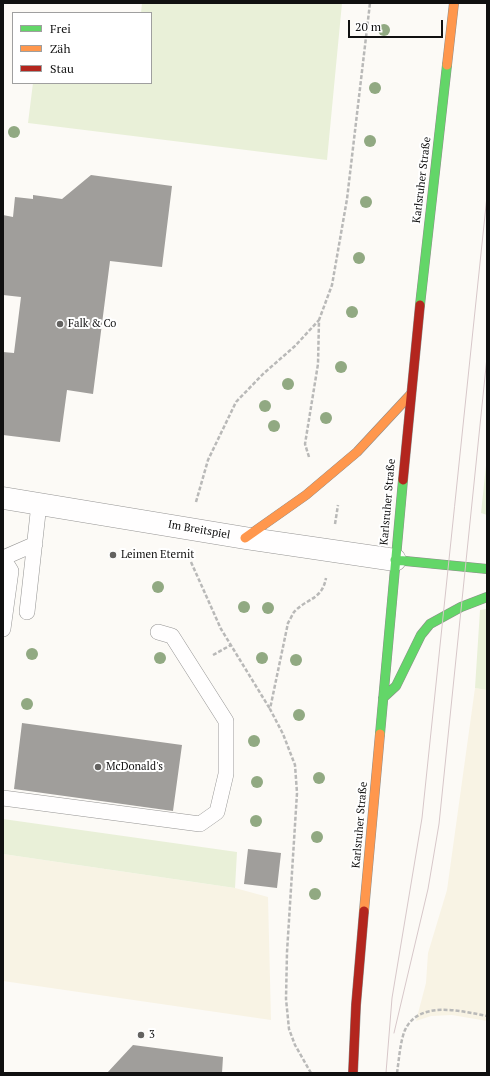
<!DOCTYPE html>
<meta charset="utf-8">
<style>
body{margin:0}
#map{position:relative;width:490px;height:1076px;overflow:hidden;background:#fcfaf6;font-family:"PT Serif",serif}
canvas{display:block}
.frame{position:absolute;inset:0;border:4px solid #101010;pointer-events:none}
.legend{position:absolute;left:12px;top:12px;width:140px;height:72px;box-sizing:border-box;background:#fff;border:1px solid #9f9f9f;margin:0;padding:5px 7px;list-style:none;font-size:12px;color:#101010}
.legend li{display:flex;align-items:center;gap:8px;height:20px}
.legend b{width:20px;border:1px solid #9f9f9f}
.scale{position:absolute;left:348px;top:20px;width:95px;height:18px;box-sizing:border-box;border:2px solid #101010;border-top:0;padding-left:5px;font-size:12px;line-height:14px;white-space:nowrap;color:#101010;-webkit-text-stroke:3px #fff;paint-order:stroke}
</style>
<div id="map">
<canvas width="490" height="1076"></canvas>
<div class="frame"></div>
<ul class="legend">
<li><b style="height:5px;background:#63d668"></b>Frei</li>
<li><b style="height:5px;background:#ff974d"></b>Zäh</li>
<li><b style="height:5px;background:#b3261e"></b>Stau</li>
</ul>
<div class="scale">20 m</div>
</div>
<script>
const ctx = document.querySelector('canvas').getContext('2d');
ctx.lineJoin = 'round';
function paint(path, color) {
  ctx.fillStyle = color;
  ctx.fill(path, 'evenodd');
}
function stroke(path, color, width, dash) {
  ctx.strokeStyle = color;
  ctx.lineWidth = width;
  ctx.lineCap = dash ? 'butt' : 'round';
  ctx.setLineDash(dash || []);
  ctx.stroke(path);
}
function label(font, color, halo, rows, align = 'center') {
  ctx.font = font + ' "PT Serif",serif';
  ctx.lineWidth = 4;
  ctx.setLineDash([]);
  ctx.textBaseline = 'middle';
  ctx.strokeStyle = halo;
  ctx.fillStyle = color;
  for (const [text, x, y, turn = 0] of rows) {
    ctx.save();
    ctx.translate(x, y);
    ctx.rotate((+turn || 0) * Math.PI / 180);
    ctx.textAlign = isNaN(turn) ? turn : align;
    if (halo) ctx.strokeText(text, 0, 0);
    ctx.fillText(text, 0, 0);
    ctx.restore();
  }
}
paint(new Path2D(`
 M475,688L487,690V1021L452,1015L431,1016L416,1021L426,983L428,953L447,890Z
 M3,854L235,888L268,897L271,1020L3,981Z`), '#f8f3e4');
paint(new Path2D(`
 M142,3H342L327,160L28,123L33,83H151V13H141Z
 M487,456V515L481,513Z
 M487,609V690L475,688L480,610Z
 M3,819L237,852L235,888L3,854Z`), '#e9f0d8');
paint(new Path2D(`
 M91,175L172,186L162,267L110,261L93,394L67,390L60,442L3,435V352L14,353L21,297L3,295V215L13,217L15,197L33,199V195L62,199Z
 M22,723L182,745L173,811L14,789Z
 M248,849L281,853L277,888L244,884Z
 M133,1045L223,1057L222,1073H107Z`), '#a09e9b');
const lane = new Path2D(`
 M3,558L11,571L3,629
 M3,558L35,544
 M27,612L39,504
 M3,798L200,824L217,812L226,774V721L172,636L158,632`);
const street = new Path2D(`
 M3,498L245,538L395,560`);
const fast = new Path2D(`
 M420,305L447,65
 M395,560L487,569
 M383,698L396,686L421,635L430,624L461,607L487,597
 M380,734L403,480`);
const slow = new Path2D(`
 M447,65L454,3
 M245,538L306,495L357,452L410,395
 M364,911L380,734`);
const jam = new Path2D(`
 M403,480L420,305
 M353,1073L356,1005L364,911`);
stroke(lane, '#969594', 16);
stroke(street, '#969594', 23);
stroke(fast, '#8d8c8a', 10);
stroke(slow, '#8d8c8a', 10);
stroke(jam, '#8d8c8a', 10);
stroke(new Path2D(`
 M309,457L305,444L318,364L319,320L332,285L347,199L370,3
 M196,502L208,460L236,402L263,374L295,346L319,320
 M335,524L338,505
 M191,556V562L221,629L270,709
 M213,655L231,645
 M311,1073L295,1045L289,1029L286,999L287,952L297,793L295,765L283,734L270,709L288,623C290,620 292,615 294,612C307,598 322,600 326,578
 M397,1073C399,1060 400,1042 405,1030C419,1000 461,1011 487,1016`), '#b9b9b8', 2.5, [4, 2]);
stroke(lane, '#fffefe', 15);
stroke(street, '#fffefe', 22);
stroke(fast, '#63d668', 9);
stroke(slow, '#ff974d', 9);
stroke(jam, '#b3261e', 9);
stroke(new Path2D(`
 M394,1033L428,889L439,824L487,357
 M386,1073L392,998L422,818L487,196`), '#d7c7c9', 1);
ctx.fillStyle = '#91a982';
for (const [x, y] of [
 [384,30],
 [375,88],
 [14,132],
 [370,141],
 [366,202],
 [359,258],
 [352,312],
 [341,367],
 [288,384],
 [265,406],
 [326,418],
 [274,426],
 [158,587],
 [244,607],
 [268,608],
 [32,654],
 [160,658],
 [262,658],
 [296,660],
 [27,704],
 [299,715],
 [254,741],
 [319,778],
 [257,782],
 [256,821],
 [317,837],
 [315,894]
]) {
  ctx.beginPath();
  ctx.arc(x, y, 6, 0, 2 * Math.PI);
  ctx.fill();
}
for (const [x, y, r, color] of [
 [60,324,4,"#636260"],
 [113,555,4,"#636260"],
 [98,767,4,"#636260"],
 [141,1035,4,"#636260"]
]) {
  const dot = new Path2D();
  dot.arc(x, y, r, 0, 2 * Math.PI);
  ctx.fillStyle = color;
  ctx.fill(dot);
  stroke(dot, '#fff', 1.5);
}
label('11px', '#101010', '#fff', [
 ["Karlsruher Straße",422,180,-83],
 ["Karlsruher Straße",388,502,-85],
 ["Im Breitspiel",199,530,10],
 ["Karlsruher Straße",360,825,-85]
]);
label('11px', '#101010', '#fff', [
 ["Falk & Co",68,324],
 ["Leimen Eternit",121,555],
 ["McDonald's",106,767],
 ["3",149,1035]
], 'left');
</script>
